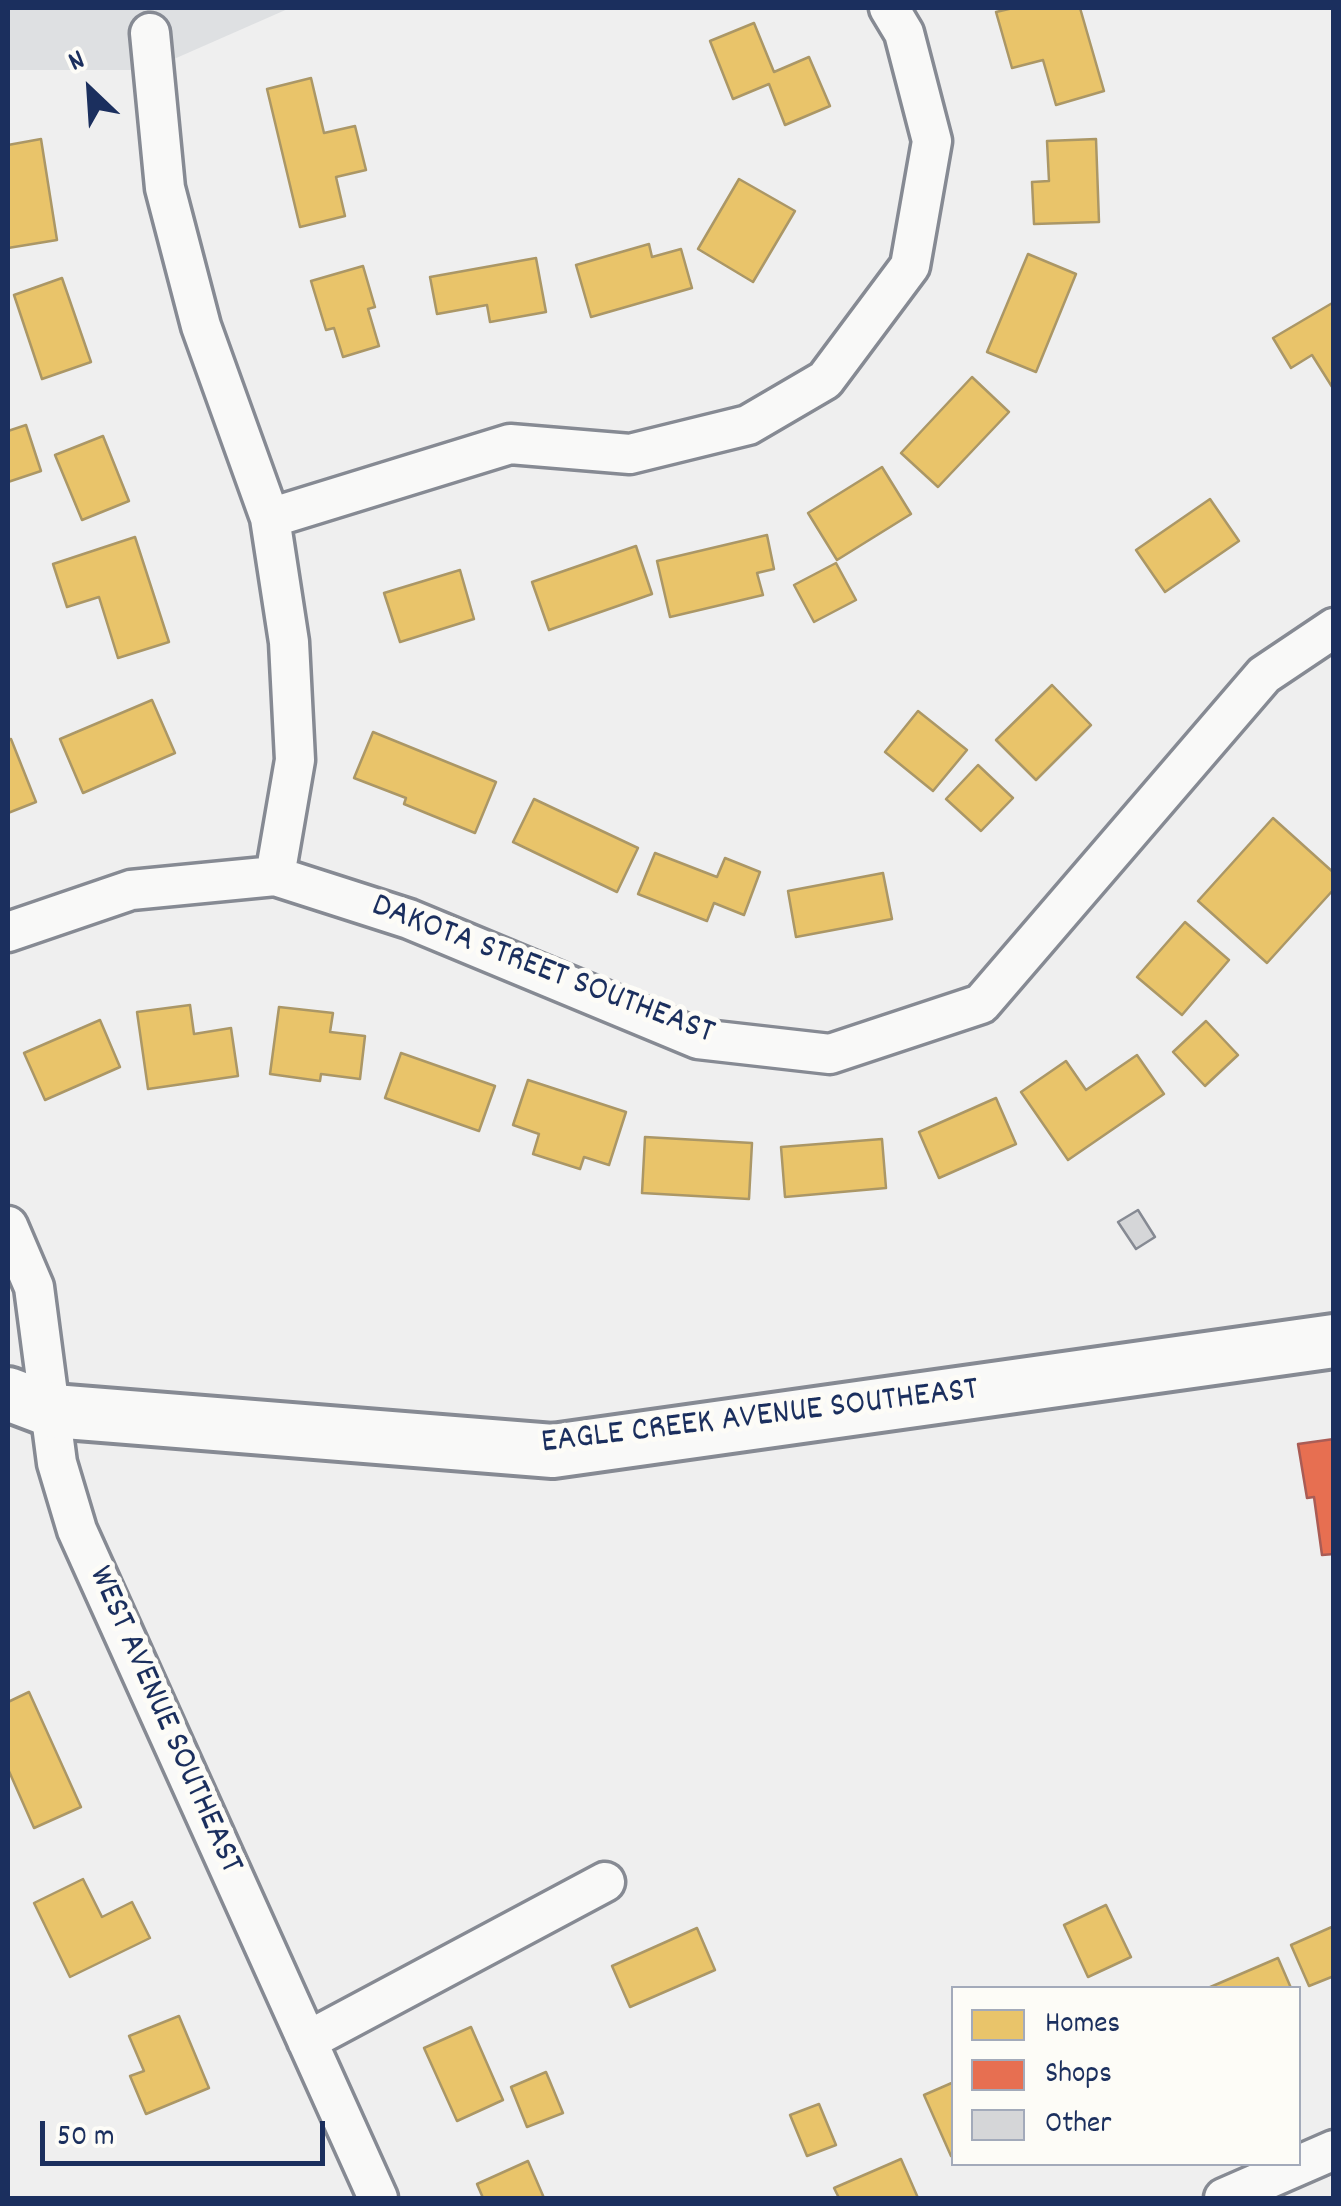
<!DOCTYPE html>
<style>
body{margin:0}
#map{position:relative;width:1341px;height:2206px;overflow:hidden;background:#efefef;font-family:Dekko,sans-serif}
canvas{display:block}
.frame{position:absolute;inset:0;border:10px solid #1b2f5e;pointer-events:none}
.legend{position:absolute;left:951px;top:1986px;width:350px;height:180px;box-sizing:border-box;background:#fdfcf7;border:2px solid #a3aaba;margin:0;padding:12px 18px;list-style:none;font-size:30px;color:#1b2f5e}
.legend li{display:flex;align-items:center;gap:20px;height:50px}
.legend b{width:50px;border:2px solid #a3aaba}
.north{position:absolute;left:40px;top:40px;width:100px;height:100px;-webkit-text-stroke:8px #fdfcf7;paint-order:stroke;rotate:335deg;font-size:28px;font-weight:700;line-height:40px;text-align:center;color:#1b2f5e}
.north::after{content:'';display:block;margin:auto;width:35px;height:45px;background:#1b2f5e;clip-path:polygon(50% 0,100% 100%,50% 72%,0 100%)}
.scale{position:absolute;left:40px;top:2121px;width:285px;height:45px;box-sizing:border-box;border:5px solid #1b2f5e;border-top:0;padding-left:12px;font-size:30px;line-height:35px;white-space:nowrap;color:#1b2f5e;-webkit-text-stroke:8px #fdfcf7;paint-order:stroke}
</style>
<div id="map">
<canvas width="1341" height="2206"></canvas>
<div class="frame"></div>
<ul class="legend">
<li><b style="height:28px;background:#e9c46a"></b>Homes</li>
<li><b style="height:28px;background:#e76f51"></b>Shops</li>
<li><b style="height:28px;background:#d5d6d8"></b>Other</li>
</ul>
<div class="north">N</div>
<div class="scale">50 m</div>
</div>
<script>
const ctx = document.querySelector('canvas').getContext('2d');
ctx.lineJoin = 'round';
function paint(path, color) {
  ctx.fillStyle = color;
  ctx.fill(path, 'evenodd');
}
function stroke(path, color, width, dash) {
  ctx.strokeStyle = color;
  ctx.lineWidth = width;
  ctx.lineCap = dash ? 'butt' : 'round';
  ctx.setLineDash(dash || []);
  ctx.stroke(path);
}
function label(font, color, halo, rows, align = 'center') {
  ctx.font = font + ' Dekko,sans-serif';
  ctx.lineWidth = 10;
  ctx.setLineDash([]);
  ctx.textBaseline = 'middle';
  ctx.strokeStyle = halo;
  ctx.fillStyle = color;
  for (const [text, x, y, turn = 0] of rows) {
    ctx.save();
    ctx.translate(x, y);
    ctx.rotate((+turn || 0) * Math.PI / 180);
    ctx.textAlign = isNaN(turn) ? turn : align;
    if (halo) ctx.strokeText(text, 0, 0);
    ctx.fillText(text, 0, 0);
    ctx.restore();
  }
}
paint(new Path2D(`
 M8,8H290L149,70H8Z`), '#dee0e2');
const homes = new Path2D(`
 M1013,8H1080L1104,91L1056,105L1043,60L1012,68L996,12Z
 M754,23L774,72L809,57L830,106L785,125L769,84L733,99L710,41Z
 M311,78L324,133L355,126L366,170L336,177L345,216L300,227L267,89Z
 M41,139L57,240L8,248V145Z
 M1096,139L1099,222L1034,224L1032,182L1049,181L1047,141Z
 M739,179L795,211L753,282L698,249Z
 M649,244L652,257L681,249L692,288L591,317L576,265Z
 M1028,254L1076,274L1036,372L987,352Z
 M536,258L546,312L490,322L487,305L437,314L430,277Z
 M363,266L375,307L368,309L379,346L343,357L334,328L326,330L311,281Z
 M62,278L91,362L42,379L14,295Z
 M1334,302V390L1312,355L1291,368L1273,338Z
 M972,377L1009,412L938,487L901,453Z
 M26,425L41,471L8,482V431Z
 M103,436L129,501L82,520L55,455Z
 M882,467L911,514L837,560L808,513Z
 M1210,499L1239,541L1165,592L1136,550Z
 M767,535L774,569L757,573L763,595L670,617L657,561Z
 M135,537L169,642L118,658L99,597L67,607L53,564Z
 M636,546L652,594L549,630L532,582Z
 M836,563L856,600L814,622L794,585Z
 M460,570L474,619L400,642L384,593Z
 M1052,685L1091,725L1036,780L996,740Z
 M152,700L175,753L83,793L60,739Z
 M918,711L967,750L933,791L885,752Z
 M373,732L496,782L475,833L404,804L406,798L354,778Z
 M11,739L36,802L8,813V740Z
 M978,765L1013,798L981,831L946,799Z
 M534,799L638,848L617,892L513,842Z
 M1273,818L1334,873V889L1267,963L1198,901Z
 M655,853L717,877L725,858L760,872L744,915L714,903L707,921L638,894Z
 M883,873L892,919L796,937L788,891Z
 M1185,922L1229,960L1182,1015L1137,977Z
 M190,1005L194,1034L231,1028L238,1076L148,1089L137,1012Z
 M279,1007L333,1013L330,1032L365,1036L360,1079L321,1074L320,1081L270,1074Z
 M100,1020L120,1067L45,1100L24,1053Z
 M1206,1021L1238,1055L1205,1086L1173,1052Z
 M401,1053L495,1086L479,1131L385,1098Z
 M1137,1055L1164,1094L1068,1160L1021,1092L1066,1061L1086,1090Z
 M528,1080L626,1112L609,1165L584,1157L580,1169L533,1154L539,1134L513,1125Z
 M996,1098L1016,1144L939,1178L919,1132Z
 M645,1137L752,1143L749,1199L642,1193Z
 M882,1139L886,1188L785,1197L781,1147Z
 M29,1692L81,1807L34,1828L8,1769V1702Z
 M83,1879L102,1917L132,1902L150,1938L70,1977L34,1903Z
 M1106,1905L1131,1957L1088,1977L1064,1925Z
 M1334,1926V1976L1309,1986L1291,1945Z
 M697,1928L715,1970L630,2007L612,1966Z
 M1278,1958L1291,1988H1208Z
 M179,2016L209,2088L146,2114L130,2076L144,2071L129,2036Z
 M471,2027L503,2100L457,2121L424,2048Z
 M546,2072L563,2113L527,2127L511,2087Z
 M954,2082V2154L951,2156L924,2095Z
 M819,2104L836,2145L807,2156L790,2115Z
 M901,2159L918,2198H839L834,2188Z
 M528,2161L544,2198H483L477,2184Z`);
paint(homes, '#e9c46a');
stroke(homes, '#ab9766', 2.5);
const shops = new Path2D(`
 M1334,1439V1554L1322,1555L1314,1497L1307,1498L1298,1444Z`);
paint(shops, '#e76f51');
stroke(shops, '#aa5c55', 2.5);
const building = new Path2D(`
 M1138,1210L1155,1237L1136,1249L1118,1222Z`);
paint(building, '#d5d6d8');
stroke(building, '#868a93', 2.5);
const minor = new Path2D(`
 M150,33L165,188L201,326L270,518L289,642L295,760L275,876
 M270,518L510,444L630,454L748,425L825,380L910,266L932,141L904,33L889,8
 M8,932L131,890L275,876L409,919L698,1039L830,1054L981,1004L1264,675L1334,628
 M8,1226L34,1287L57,1463L77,1530L378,2198
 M307,2041L605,1882
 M1224,2198L1334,2150`);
const secondary = new Path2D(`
 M8,1394L53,1411L553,1451L1334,1341`);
stroke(minor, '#868a93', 45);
stroke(secondary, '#868a93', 60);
stroke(minor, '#f9f9f8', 38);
stroke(secondary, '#f9f9f8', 52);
label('35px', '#1b2f5e', '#fdfcf7', [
 ["DAKOTA STREET SOUTHEAST",542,972,21],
 ["EAGLE CREEK AVENUE SOUTHEAST",760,1419,-7],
 ["WEST AVENUE SOUTHEAST",163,1721,66]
]);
</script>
